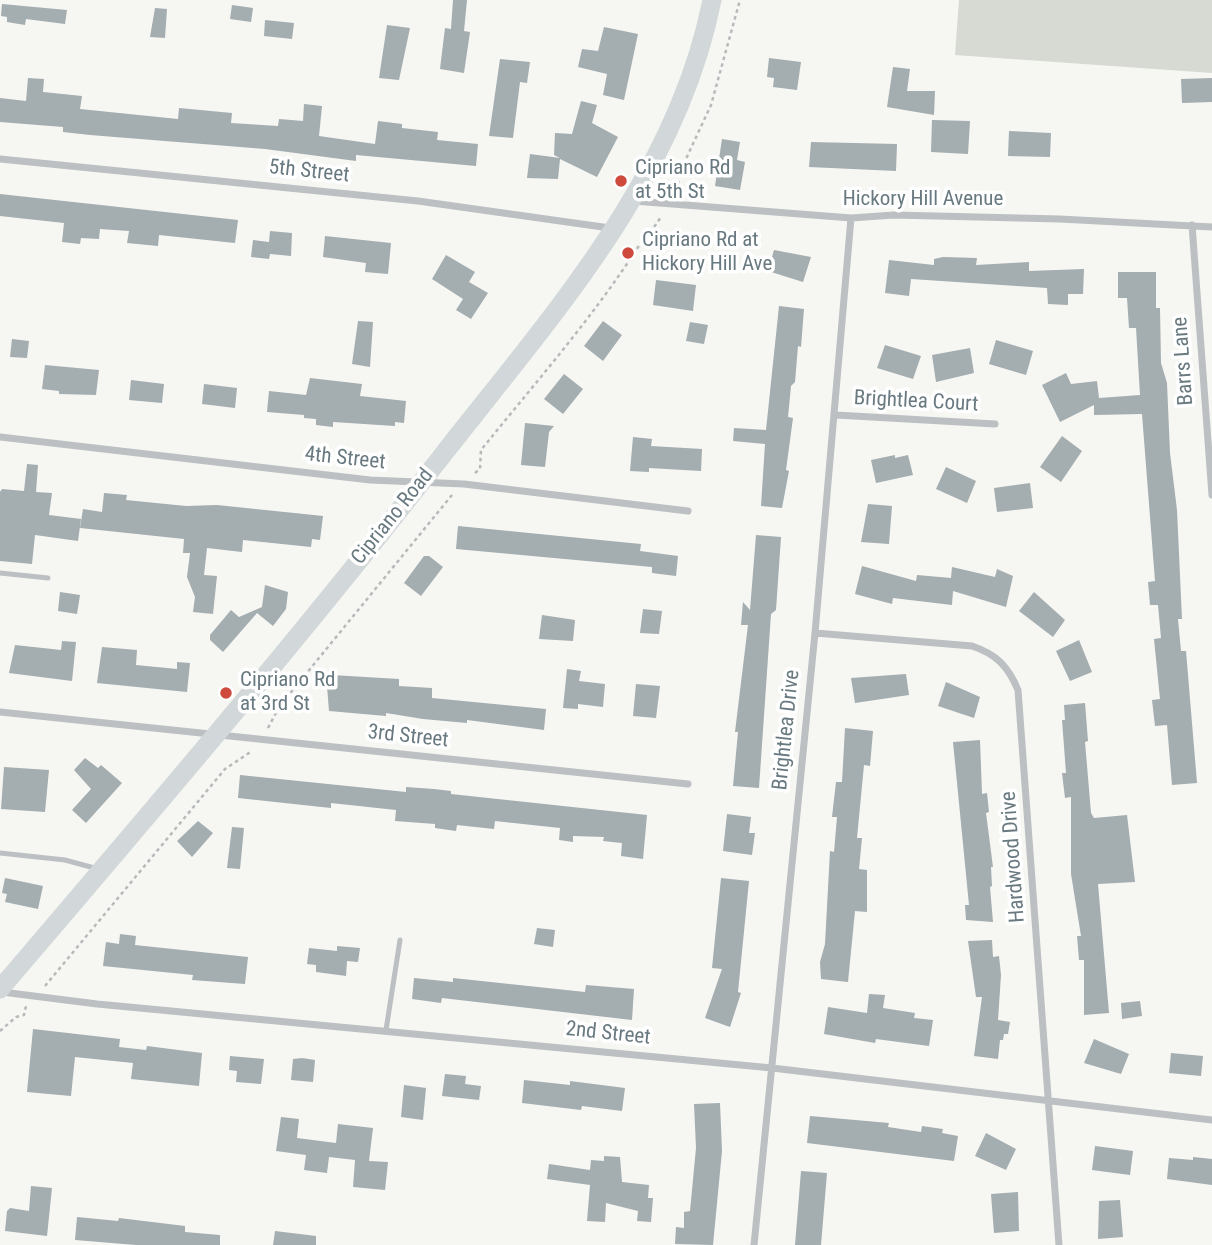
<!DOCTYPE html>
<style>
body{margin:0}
canvas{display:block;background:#f6f6f3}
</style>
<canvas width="1212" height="1245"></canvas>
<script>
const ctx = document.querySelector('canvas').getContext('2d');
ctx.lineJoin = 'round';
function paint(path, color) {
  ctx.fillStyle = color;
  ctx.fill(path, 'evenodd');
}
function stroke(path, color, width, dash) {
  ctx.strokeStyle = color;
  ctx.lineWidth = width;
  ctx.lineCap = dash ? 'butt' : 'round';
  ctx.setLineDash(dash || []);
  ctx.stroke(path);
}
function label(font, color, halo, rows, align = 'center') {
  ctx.font = font + ' "Roboto Condensed",sans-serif';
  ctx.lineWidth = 7;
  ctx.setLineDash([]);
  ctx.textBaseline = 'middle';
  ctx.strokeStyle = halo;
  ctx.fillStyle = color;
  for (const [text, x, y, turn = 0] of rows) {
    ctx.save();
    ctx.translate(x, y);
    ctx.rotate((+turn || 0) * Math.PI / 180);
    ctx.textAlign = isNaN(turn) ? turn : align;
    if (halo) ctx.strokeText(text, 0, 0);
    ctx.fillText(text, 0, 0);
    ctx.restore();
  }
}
paint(new Path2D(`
 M959,0H1212V73L955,55Z`), '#d6dad3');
paint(new Path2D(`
 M453,0H467L464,31L470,32L464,73L440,69L445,28L451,29Z
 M2,4L67,10L65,24L26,19L25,25L7,22V17L1,16Z
 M232,5L253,8L251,22L230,19Z
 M155,8L167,9L165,38L150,37Z
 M265,20L294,23L292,39L264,36Z
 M387,25L410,28L399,80L379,78Z
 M604,27L638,34L624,100L603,95L607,74L578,67L582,49L598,51Z
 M769,58L801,62L797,90L773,87L774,78L767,77Z
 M500,59L530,62L527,83L520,82L513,138L489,136Z
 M893,67L910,69L907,91H935L934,115L887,107Z
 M28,78L44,79L43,92L82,96L80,109L178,119L179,108L232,113L231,123L278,126L279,119L303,121L304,104L322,106L319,136L375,144L378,121L402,124V128L438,132L437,140L478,144L476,166L356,155V161L265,149L90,135L63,132V127L0,122V98L26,101Z
 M1212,78V102L1182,103L1181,79Z
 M581,101L597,105L592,123L618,137L597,177L560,159L558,179L527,178L530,154L560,158L554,155L555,133L572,134Z
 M932,120L970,121L968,154L931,152Z
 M1009,131L1051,133L1050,157L1008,156Z
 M722,139L740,142L737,160L745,162L740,190L715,186Z
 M811,142L897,144L896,171L809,167Z
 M0,194L238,220L235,243L159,235L158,246L127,243L129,231L100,229L99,239L81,238L80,244L62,242L64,223L0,216Z
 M270,231L292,233L291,256L270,254L269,259L251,257L253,240L269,242Z
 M325,236L391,243L388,274L365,272L366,263L323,257Z
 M774,250L811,257L803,282L768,271Z
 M446,255L475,272L469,282L488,293L471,319L456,310L463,299L432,279Z
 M943,257L977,258L976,265L1029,262V271L1084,269L1083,294H1068V305L1048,304L1047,288L911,279L909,296L885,293L889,260L934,265V259Z
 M1118,272H1156V308H1160L1161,363L1167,383L1170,453L1177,510L1182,619H1178L1181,651H1186L1197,783L1172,785L1167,725L1155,726L1152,700L1160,699L1154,639L1161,638L1158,605H1150L1148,582L1155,581L1142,414L1094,415V405L1060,422L1042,385L1066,373L1071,384L1097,381L1099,398L1140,395L1136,328H1129L1127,298H1118Z
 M656,280L696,285L693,311L653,305Z
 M779,306L804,309L801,347L798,346L795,382L791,386L788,417L793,418L786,470L789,471L782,508L761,506L765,444L733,441L734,428L766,430Z
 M358,321L373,322L370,367L352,364Z
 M603,321L622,335L603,361L584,346Z
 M690,322L708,325L704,344L686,341Z
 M12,339L29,341L27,358L10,357Z
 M996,340L1033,351L1026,375L989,364Z
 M885,345L921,356L913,379L877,368Z
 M970,348L974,373L936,382L932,355Z
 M45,365L99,370L96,395L59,394V391L42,389Z
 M564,374L583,389L563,414L544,399Z
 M310,378L362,384L360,396L406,401L404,423L395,422V426L333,422V427L316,425V419L304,418V415L267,412L269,391L306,395Z
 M131,380L164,384L162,403L129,400Z
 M204,384L237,388L235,408L202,404Z
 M525,423L554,426L549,432L545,467L521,465Z
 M1062,436L1082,451L1061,482L1040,467Z
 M633,437L652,439L651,446L702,449L701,471L649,468V472L630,471Z
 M895,455V458L908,455L913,475L876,483L871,460Z
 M27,464L38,465L36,492L52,493L49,515L81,519L78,541L35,535L32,564L0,561V492L2,489L24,491Z
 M946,467L976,481L967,503L936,489Z
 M1030,483L1033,508L997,512L994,488Z
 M104,493L127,495L126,500L186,506L217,505L323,516L320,540L312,539L311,547L243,540L242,552L207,548L204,575L217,576L213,614L193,612L195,597L187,577L190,553H183L184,539L80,528L83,509L102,512Z
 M868,504L892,506L889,544L861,542Z
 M458,526L641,544L640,551L678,556L676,576L652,573V567L456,549Z
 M756,535L781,537L776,610L771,614L759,788L733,786L738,732H735L748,625H741L743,602L750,610Z
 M424,556H429L443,567L421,596L404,583Z
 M862,566L916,581L917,575L951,578L952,567L995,577L997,569L1013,576L1006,607L953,591L952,605L893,598L892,604L855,594Z
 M265,585L288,592L286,609L273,626L257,613L223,652L210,640V635L231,610L239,617L262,607Z
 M60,592L80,595L77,614L58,611Z
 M1034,592L1065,620L1053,637L1019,611Z
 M643,609L662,611L659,634L640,633Z
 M542,615L575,620L573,641L539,639Z
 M1079,640L1092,672L1070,681L1056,651Z
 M62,641L76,642L72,681L9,673L15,645L61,650Z
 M102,647L137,650L136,665L177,669V662L190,663L187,692L97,683Z
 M567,669L581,671L579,681L605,684L603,707L578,704V709L563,708Z
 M906,674L909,695L855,703L851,678Z
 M332,675L399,679V686L432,688V698L546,709L544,730L467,720V723L423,719L386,713V716L329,711L327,686H331Z
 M946,682L980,697L974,718L938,706Z
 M636,684L660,686L656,718L633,716Z
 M1085,703L1088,741L1085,742L1091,813L1094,818L1127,815L1135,882L1098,884L1109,1013L1084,1015V960H1079L1077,936H1081L1071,874V797L1065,798L1062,773H1066L1062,720H1065L1064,705Z
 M845,728L873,731L870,766L864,765L857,838H862L859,869L867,870V912L855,911L848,982L821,979L820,962L825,944L830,851L834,852L837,817H832L836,782H842Z
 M980,740L982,794L987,793L989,812L986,813L993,867H991L992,886L990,887L993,922L966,920L965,905H969L953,742Z
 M85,758L98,768L101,765L122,783L86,823L72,810L91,789L74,770Z
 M4,767L49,770L45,812L1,809Z
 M240,775L406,792V787L434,789L451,791V794L647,815L643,859L621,856L622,843L603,841L604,837L573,836V842L559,840L560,828L495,821L494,829L457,825L456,831L435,828V824L395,821L396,810L331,803V808L238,798Z
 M727,814L751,817L749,833H755L752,855L723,851Z
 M198,821L213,833L192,857L177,841Z
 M232,827L244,828L240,869L227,868Z
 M5,878L43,886L38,909L5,902L7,894L2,893Z
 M721,878L749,881L738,992L741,993L730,1027L705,1018L722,969L712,968Z
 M537,928L555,930L553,947L534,944Z
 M120,934L136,936L135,945L248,957L245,984L192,980L193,975L103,966L106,942L119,944Z
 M992,940L993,957L999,956L1001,975L998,1020L1010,1022L1008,1034H1004L1003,1040H1000L998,1059L974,1056L982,997H976L968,941Z
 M337,946L360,948L358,962L347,961L346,976L316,972V965L307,964L309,948L337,951Z
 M414,978L453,982V978L585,992L586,985L634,989L632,1020L442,998L441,1003L412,999Z
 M869,994L885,995L883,1008L915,1013L914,1018L933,1020L929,1046L876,1039L875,1043L824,1034L828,1007L867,1013Z
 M1140,1001L1142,1016L1122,1019L1121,1003Z
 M33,1029L120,1039L119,1047L146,1050L147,1046L202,1053L199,1086L131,1079L133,1063L75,1057L71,1096L27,1092Z
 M1094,1039L1129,1054L1121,1074L1084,1063Z
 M1171,1053L1203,1056L1201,1076L1169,1073Z
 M230,1056L264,1059L261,1084L236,1082L237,1071L229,1070Z
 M302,1058L315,1060L313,1082L291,1080L293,1059Z
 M445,1074L466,1076L465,1084L481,1086L479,1100L442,1096Z
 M524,1080L570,1085V1081L625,1088L622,1111L582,1106L581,1110L522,1103Z
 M404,1085L426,1088L423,1120L401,1117Z
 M720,1103L722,1151L713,1245L675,1244L676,1227L684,1228V1212L690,1211L696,1148L694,1104Z
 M810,1116L889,1123L888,1127L921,1132L922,1126L943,1129L942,1133L958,1136L954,1161L807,1143Z
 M281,1117L299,1119L297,1138L336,1143L338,1124L373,1128L369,1161L388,1162L385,1190L353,1187L355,1160L329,1157L327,1173L304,1170L306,1155L276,1151Z
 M986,1133L1016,1149L1006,1170L975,1156Z
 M1095,1146L1133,1151L1130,1175L1092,1170Z
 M604,1156L620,1157L622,1182L649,1185L648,1198H653L651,1222L637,1221L638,1211L606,1203L605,1222L587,1221L590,1185L547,1179L549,1164L590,1170L591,1160L604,1161Z
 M1193,1157L1212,1159V1185L1167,1179L1169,1158L1193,1160Z
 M801,1171L827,1173L821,1245H795Z
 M31,1186L52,1188L47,1236L5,1231L7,1211L10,1208L29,1211Z
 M1018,1192L1019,1231L994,1233L991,1194Z
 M1120,1200L1123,1237L1098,1239L1099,1201Z
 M77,1217L118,1221L119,1218L185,1226V1232L220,1235V1245H136L75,1240Z
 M275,1231L316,1236V1245H273Z`), '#a4adb0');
stroke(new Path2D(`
 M679,191L678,176L711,105L740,0
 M475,473L480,469L481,450C536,382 595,315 642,241C649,231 656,227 661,216
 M268,728L279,707L452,495
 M45,986L225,769L252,751
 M0,1031L16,1017L24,1015L26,1006`), '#b6babb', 2.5, [3.5, 3.5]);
stroke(new Path2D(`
 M0,573L48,578
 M0,853L65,860L98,869
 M386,1030L400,940`), '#bcc0c2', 5);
stroke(new Path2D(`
 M0,159L418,201L610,228
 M634,201L851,218L894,215L1060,219L1212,227
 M1192,225L1212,495
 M836,415L995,424
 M0,437L370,480L464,484L688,511
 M815,633L972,646C996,654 1008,666 1018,690L1059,1245
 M0,712L688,784
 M2,992L97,1004L772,1068L1212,1120
 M754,1245L815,633L851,218`), '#bcc0c2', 7);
stroke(new Path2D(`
 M0,989C151,812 302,636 445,452C553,314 677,177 712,0`), '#d2d8d9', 19);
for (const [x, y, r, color] of [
 [621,181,7,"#cd4a3c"],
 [628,253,7,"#cd4a3c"],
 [226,693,7,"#cd4a3c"]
]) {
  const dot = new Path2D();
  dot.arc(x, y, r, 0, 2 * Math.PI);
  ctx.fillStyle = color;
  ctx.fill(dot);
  stroke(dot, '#fff', 2.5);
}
label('21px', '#697980', '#fff', [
 ["Cipriano Rd",635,169],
 ["at 5th St",635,193],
 ["Cipriano Rd at",642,241],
 ["Hickory Hill Ave",642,265],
 ["Cipriano Rd",240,681],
 ["at 3rd St",240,705]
], 'left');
label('21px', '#697980', '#fff', [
 ["5th Street",309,172,6],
 ["Hickory Hill Avenue",923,200],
 ["Barrs Lane",1184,361,-94],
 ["Brightlea Court",916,402,3],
 ["4th Street",345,459,6],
 ["Cipriano Road",393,517,-51],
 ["Brightlea Drive",787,730,-84],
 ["3rd Street",408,737,6],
 ["Hardwood Drive",1014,857,-94],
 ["2nd Street",608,1034,6]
]);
</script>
